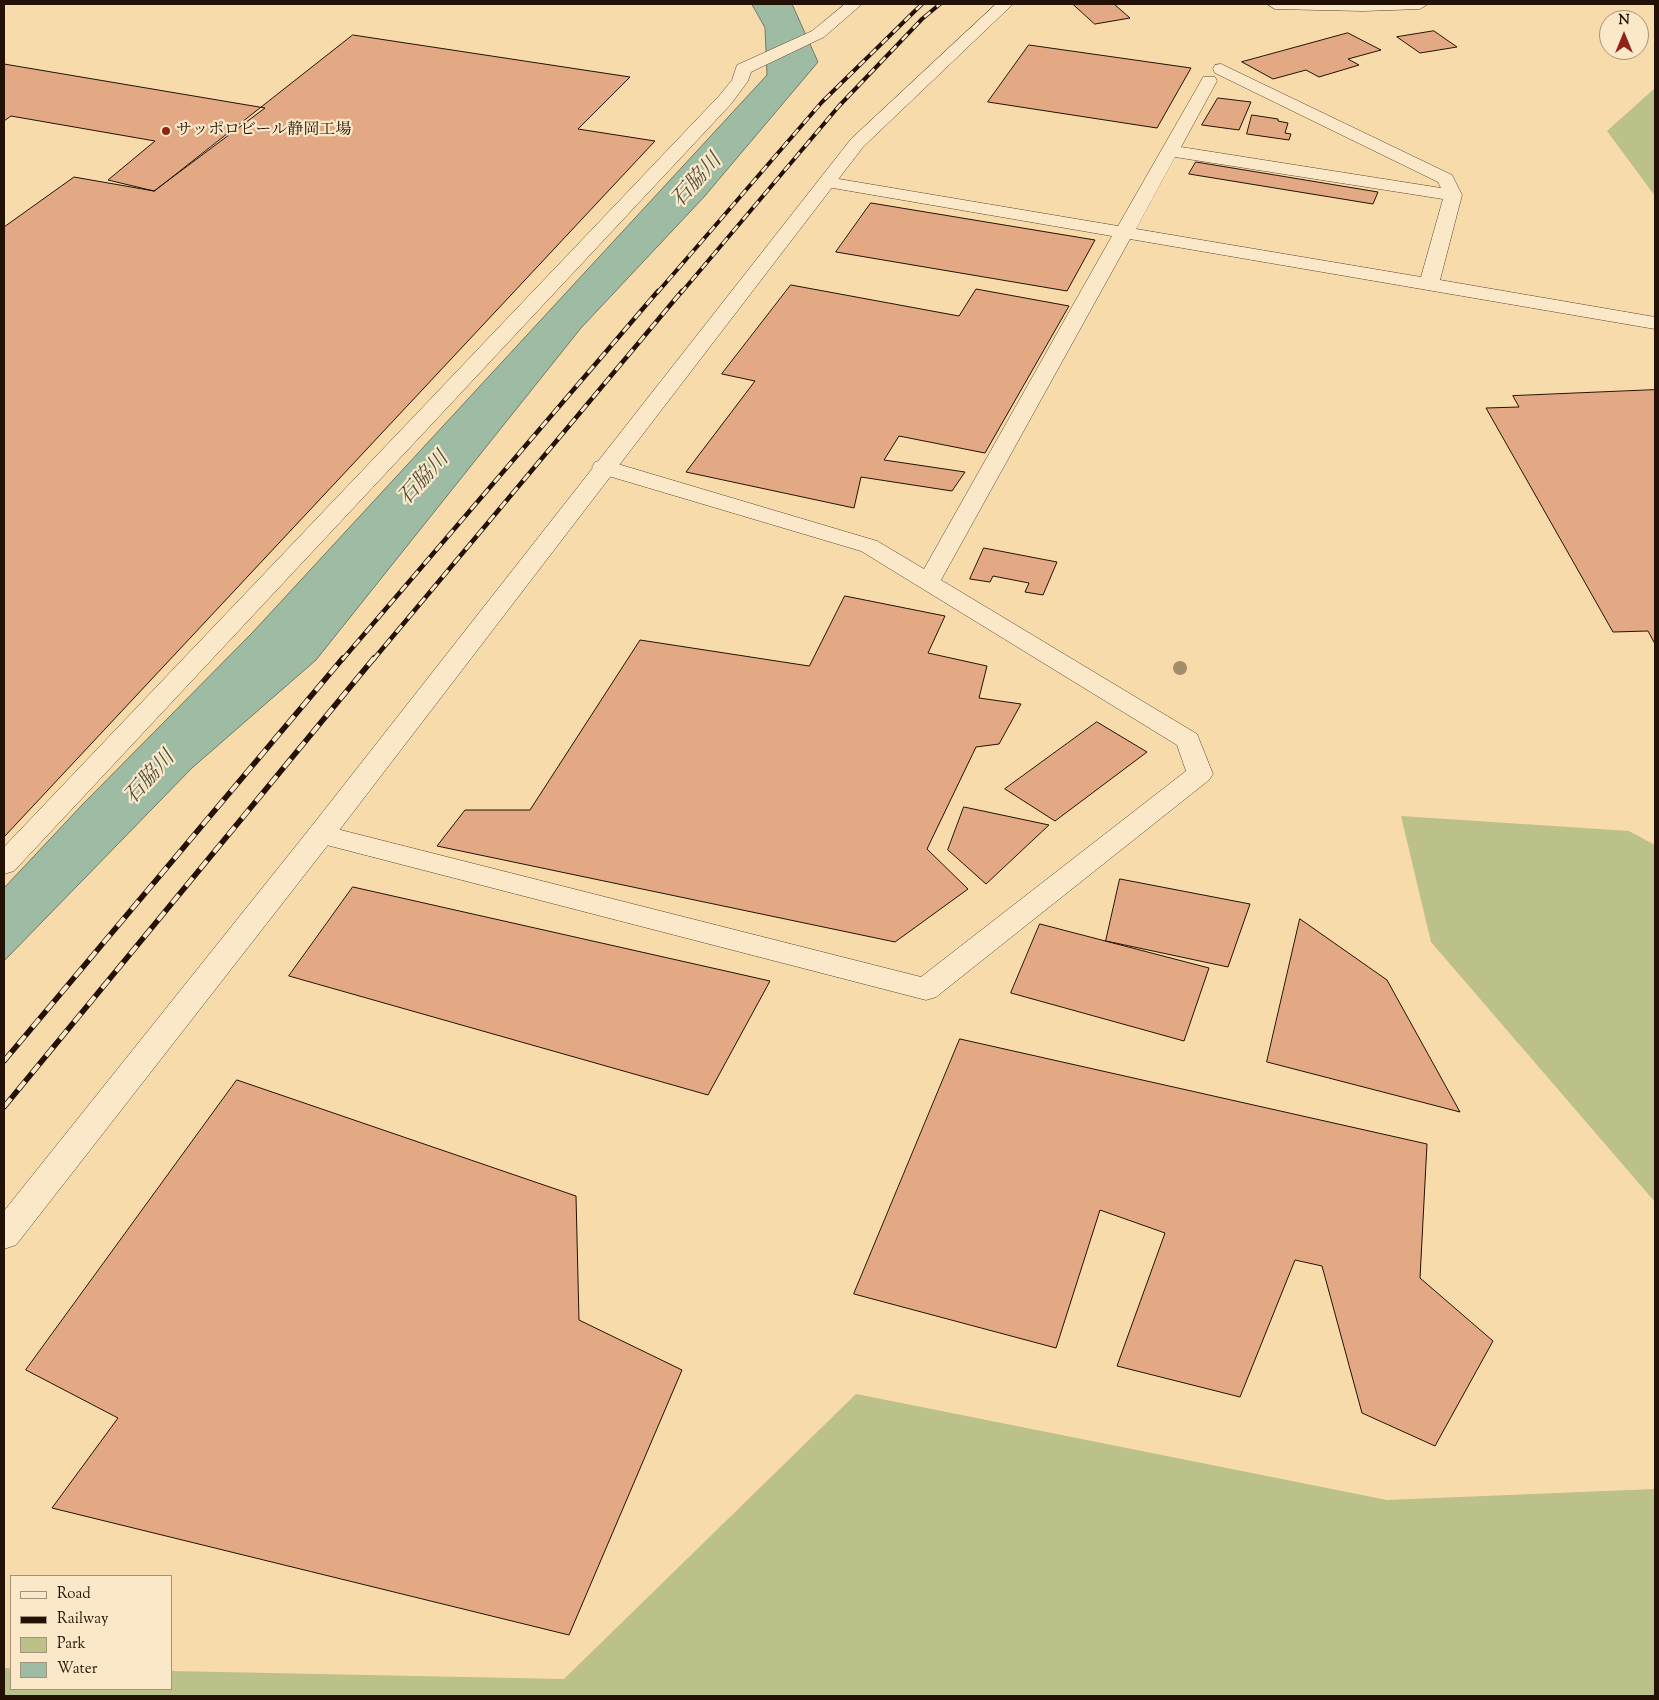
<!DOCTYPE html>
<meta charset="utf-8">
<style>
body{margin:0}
#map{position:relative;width:1659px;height:1700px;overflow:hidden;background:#f8dbab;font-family:"Sorts Mill Goudy",serif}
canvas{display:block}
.frame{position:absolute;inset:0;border:5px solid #241106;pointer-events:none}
.legend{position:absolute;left:10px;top:1575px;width:162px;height:115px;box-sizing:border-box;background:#fae8c8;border:1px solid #a4927a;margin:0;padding:6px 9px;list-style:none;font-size:15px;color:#241106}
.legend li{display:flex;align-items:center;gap:10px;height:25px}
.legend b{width:25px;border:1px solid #a4927a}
.north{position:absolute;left:1599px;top:10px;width:50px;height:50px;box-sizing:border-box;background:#fae8c8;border:1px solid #a4927a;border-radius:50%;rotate:0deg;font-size:14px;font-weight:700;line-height:20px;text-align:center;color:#241106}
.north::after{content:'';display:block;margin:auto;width:18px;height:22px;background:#8f2418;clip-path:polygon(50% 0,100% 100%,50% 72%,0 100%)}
</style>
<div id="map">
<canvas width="1659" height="1700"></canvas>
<div class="frame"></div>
<ul class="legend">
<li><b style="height:6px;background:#fae8c8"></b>Road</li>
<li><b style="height:6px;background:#241106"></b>Railway</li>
<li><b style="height:14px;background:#bcc089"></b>Park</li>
<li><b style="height:14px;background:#9ebca4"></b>Water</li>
</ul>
<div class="north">N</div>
</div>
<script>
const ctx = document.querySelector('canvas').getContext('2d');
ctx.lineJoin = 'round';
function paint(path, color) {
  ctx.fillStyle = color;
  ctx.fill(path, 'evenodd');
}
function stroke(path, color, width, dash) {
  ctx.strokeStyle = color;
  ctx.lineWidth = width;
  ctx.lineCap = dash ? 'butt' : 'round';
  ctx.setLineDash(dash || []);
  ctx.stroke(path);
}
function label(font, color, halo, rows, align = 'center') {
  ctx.font = font + ' "Sorts Mill Goudy","Noto Serif JP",serif';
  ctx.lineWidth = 4.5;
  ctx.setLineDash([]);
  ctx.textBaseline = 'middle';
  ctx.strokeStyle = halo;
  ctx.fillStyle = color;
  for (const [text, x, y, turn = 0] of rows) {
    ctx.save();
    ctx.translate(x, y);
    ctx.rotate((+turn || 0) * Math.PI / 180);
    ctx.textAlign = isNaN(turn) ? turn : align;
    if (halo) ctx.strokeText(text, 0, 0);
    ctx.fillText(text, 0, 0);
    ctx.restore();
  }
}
paint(new Path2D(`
 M1655,88V196L1607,131Z
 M1401,816L1629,831L1655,845V1202L1431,942Z
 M856,1394L1387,1500L1655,1489V1696H4V1668H11V1689H171V1671L564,1679Z`), '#bcc089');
const water = new Path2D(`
 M752,4H792L818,62L704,197L581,328L316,660L192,768L4,961V888L82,805L252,633L767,75L765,28Z`);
paint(water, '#9ebca4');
stroke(water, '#6d7865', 1);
const building = new Path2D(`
 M1073,4H1114L1130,18L1095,24Z
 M1434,31L1457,47L1420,53L1397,37Z
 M1348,33L1381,50L1348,59L1359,65L1319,77L1306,70L1273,79L1242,62Z
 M353,35L630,77L578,129L655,141L4,837V227L74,177L154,191Z
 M1029,45L1191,68L1157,128L988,102Z
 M4,64L265,108L154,191L108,180L155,141L11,116L4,121Z
 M1218,98L1251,102L1239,130L1202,125Z
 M1252,115L1278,119V121L1288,123L1285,133L1291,134L1289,140L1247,134Z
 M1196,162L1378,192L1373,204L1189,174Z
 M871,203L1095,240L1067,291L836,252Z
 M791,285L959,316L976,289L1069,306L985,453L899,436L884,460L965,472L952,491L861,477L854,508L686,472L755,381L722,374Z
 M1655,390V644L1648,631L1613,632L1486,408L1519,407L1513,396Z
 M984,548L1057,562L1043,595L1025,592L1029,583L993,576L990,582L970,579Z
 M845,596L945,616L928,653L987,666L979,698L1021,704L999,744L976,747L927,849L968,889L895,942L437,846L465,810H530L640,640L809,666Z
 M1097,722L1147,752L1055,821L1005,789Z
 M964,807L1049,825L986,884L948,850Z
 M1120,879L1250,904L1228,967L1106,941Z
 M353,887L770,981L708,1095L289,976Z
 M1300,919L1387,980L1460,1112L1267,1062Z
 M1040,924L1209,968L1184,1041L1011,993Z
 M960,1039L1427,1144L1420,1278L1493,1341L1435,1446L1362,1413L1322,1266L1295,1260L1240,1397L1117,1366L1165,1233L1100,1210L1056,1348L854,1294Z
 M237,1080L576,1196L579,1320L682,1370L569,1635L52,1508L118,1418L26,1370Z`);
paint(building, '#e2a984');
stroke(building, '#241106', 1);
const minor = new Path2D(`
 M845,4H862L824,37L751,72L748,81L731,104L14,871L4,874V847L719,96L732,80L737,65L812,31Z
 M1267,4H1428L1420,9L1363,11L1275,9Z
 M1221,64L1452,175L1462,195L1440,280L1655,317V329L1130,239L941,580L1197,734L1213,774L1209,780L936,997L926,1000L311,841L307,834L311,827L321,825L921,977L1186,771L1177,745L861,551L595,472L592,467L595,462L603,460L611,462L877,541L924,569L1112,236L827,187L821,186L818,182L821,178L827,177L1118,226L1201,81L1203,77H1215L1217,81L1181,147L1441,188L1438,182L1215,73L1213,69L1215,65ZM1175,157L1443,199L1421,277L1136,229Z`);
const tertiary = new Path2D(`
 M996,4H1013L863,147L331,841L16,1245L4,1249V1211L311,827L851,139Z`);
stroke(minor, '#59442f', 1);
stroke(tertiary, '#59442f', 1);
paint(minor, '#fae8c8');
paint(tertiary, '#fae8c8');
const railFar2 = new Path2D(`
 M657,293L822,102L922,4
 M681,293L839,106L922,19L940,4`);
const railFar1 = new Path2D(`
 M342,660L658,291
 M373,660L682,291`);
const rail = new Path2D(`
 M4,1061L343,658
 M4,1107L374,658`);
stroke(railFar2, '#241106', 4);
stroke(railFar1, '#241106', 4.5);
stroke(rail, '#241106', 5.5);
stroke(railFar2, '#fae8c8', 2.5, [8]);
stroke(railFar1, '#fae8c8', 3, [9]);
stroke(rail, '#fae8c8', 4, [11]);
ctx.fillStyle = '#a18d6a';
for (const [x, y] of [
 [1180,668]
]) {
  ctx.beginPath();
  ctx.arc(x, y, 7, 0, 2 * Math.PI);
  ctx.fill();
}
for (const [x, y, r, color] of [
 [166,131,5,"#8f2418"]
]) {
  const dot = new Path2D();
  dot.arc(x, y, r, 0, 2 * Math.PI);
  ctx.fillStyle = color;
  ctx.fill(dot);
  stroke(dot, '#fae8c8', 2);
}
label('16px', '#241106', '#fae8c8', [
 ["サッポロビール静岡工場",176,131]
], 'left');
label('italic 21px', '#4f4d3d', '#fae8c8', [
 ["石脇川",698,182,-48],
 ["石脇川",425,480,-48],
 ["石脇川",151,779,-48]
]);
</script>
